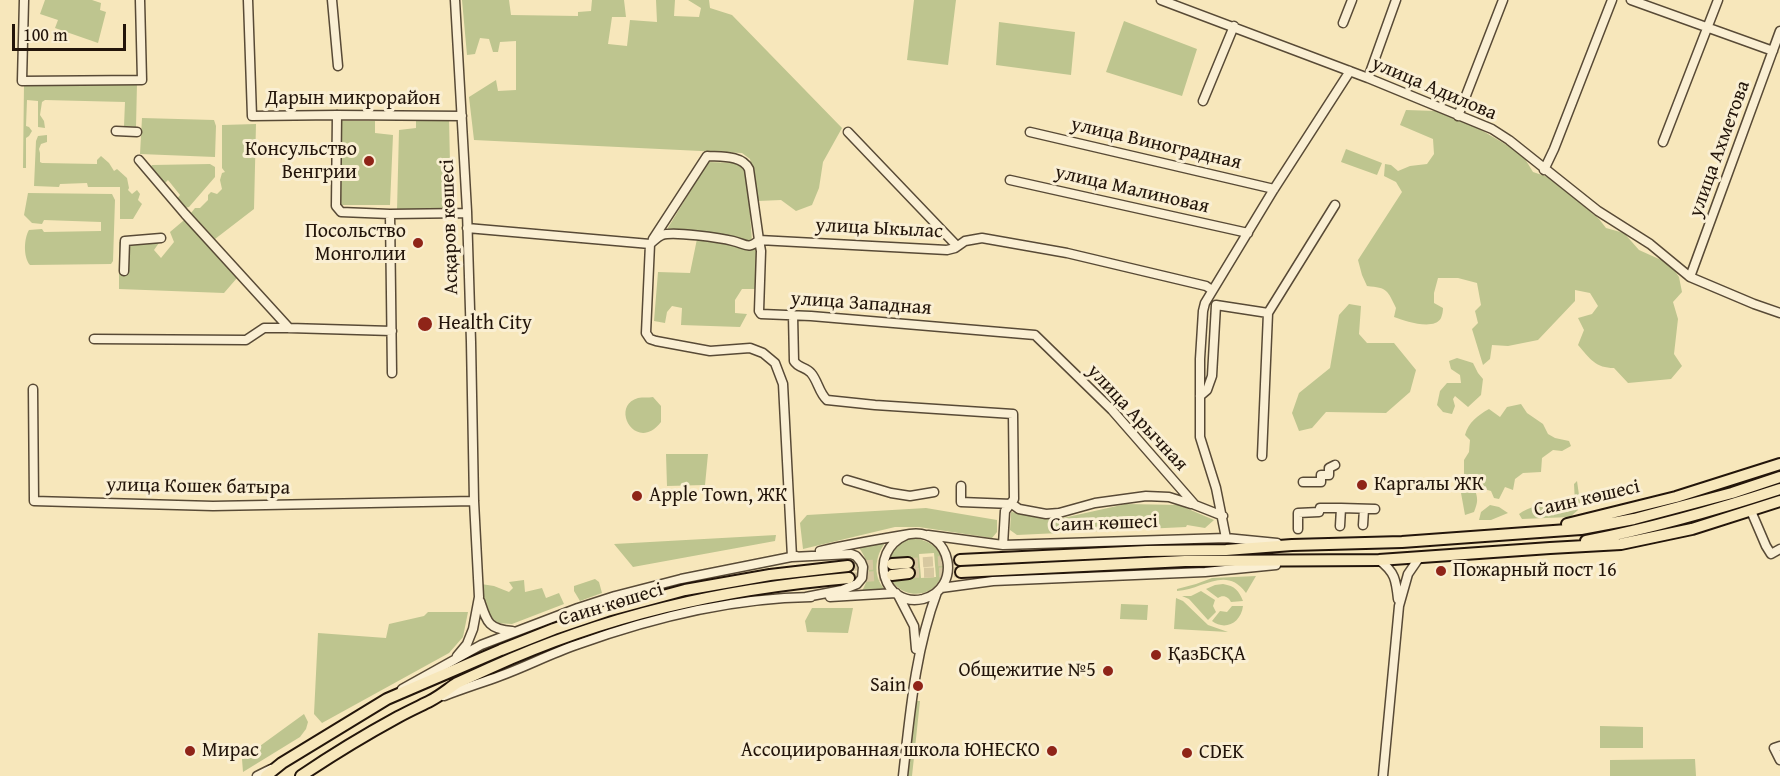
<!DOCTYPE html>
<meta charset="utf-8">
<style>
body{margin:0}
#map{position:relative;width:1780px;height:776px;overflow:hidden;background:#f7e7bb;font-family:"Gentium Book Plus",serif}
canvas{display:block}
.scale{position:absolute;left:12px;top:24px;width:114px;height:27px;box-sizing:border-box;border:3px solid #23150a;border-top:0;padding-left:8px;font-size:18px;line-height:21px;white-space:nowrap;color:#23150a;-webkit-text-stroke:4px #faefd3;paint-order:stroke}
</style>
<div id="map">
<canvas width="1780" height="776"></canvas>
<div class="scale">100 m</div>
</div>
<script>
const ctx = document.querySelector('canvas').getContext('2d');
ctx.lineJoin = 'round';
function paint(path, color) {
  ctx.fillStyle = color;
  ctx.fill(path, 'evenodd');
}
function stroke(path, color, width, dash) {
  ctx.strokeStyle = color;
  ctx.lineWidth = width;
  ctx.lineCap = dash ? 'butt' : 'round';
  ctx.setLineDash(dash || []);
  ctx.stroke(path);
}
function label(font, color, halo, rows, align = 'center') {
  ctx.font = font + ' "Gentium Book Plus",serif';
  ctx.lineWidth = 6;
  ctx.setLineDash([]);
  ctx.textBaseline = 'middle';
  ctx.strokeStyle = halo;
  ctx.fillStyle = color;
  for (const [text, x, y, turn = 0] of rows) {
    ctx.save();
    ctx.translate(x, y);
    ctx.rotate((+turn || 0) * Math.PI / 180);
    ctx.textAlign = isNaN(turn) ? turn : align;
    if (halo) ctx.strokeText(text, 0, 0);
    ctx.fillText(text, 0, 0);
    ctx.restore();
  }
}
paint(new Path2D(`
 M45,0H92L101,3L100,10L106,12L98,43L55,28L58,20L40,14Z
 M462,0H509L511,15L578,16V12L591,11L592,0H624L626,17H612L608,44L627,46L630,20L657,22L656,0H675L674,16L699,17L701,8L688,0H709L710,8L732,15L842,128L823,162L819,188L812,205L796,211L781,200L758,201L750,159L742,153L474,140L469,97L496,80L498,91L516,90V41L500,42L498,52H493L489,39L480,38L475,54L467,55Z
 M914,0H956L948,65L907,60Z
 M1124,21L1197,49L1182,96L1106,72Z
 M999,22L1075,32L1071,75L996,65Z
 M137,83L136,127L124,126L125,102L45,100L42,102L40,115L44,121L45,128L38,127V101L27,100L26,126L29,127L32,131L29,136L26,138V168H23L24,84Z
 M1406,110L1436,111L1476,127L1522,154L1533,172L1551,178L1599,219L1606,228L1624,233L1639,250L1670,264L1679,277L1682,292L1673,302L1678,319L1674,354L1682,366L1671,379L1628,383L1614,368C1596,368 1590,359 1578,345L1584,330L1578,318L1592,314L1598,306L1590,293L1575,290V301L1538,340L1508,346L1492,345L1490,359L1483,365L1472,329L1478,323L1475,311L1481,305L1477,283L1458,278H1438L1434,293V303L1443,308C1443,312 1442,315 1441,318C1434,331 1405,321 1394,317L1396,308C1387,290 1388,288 1367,286L1362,275L1358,260L1402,192L1396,182L1384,176L1385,164L1391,165L1398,171L1410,166L1427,164L1434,154L1433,139L1400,125Z
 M142,118L214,120L216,126L215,157L140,154Z
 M416,118H449L451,210H397L399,130L416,128Z
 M342,121H375V133L393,135L390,205H341Z
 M256,124L254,209L215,239L191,213L195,208H200L208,200V195L211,192L217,194L222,189L220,180L222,173L225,172L222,168V125Z
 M47,135V142L41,144L39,149L40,153V162L42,163L97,164V160L101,156L109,163L114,171L117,169L127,178L129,188L128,190L132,194L137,190L140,194L138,200L142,204L133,219H120V187H88L87,183L60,184L59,187L34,186L36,141L38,136Z
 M1346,149L1382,163L1377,175L1341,162Z
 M708,162L737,163L747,174L752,241L759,250L756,289H742L735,300V313L747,314L740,327L681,325L682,308L672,306L667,312L665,323L654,321L658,272L690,273L697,239L666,231Z
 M210,164L215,167V177L189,207L185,208L177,199L180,195L168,180L164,184L150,168L152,165Z
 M28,193L112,194L115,200L113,261L111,264L30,265C23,257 24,238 29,230L42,229L44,232L101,231V222L44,220L42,224L32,223L24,215Z
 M186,220L237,278L224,293L119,289V242L161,240L154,250L161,258L174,242L170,232L183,221Z
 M1349,304L1361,306L1359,334L1367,343H1394L1416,370L1410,392L1386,413L1326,412L1312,428L1299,431L1292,413L1299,393L1330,368L1339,315Z
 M1457,358L1473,363L1478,373L1483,379L1481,395L1468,407L1455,396L1453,399L1455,406L1452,414L1443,412L1437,405L1440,391L1447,383H1461L1460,375L1451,369L1449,361Z
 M653,397L661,406V422C636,454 609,406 638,398C643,397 648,398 653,397Z
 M1521,404L1527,413L1543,424L1548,434L1555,438L1569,441L1571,446L1562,451L1553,450L1542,458L1541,472L1523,473L1515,479L1513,490L1505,487L1499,499L1494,498L1491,491L1481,488L1475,490C1478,499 1478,502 1474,512L1465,515L1461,493L1464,486V460L1469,452L1470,440L1465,435C1468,423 1478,415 1489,409L1500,417L1507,407Z
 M666,454H708L705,485L667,486Z
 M1577,481L1580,502L1578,510L1570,517L1522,519L1519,514C1533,504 1554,502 1570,506L1575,503L1574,484Z
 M1126,504L1179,505L1214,520L1205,528L1187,525L1186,527L1017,535L1010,530L1011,512L1063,518Z
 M1490,505L1499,507L1508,513L1491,520H1479L1481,512Z
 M926,508L997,520V532L992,538L919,527H895L803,549L800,523L807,515Z
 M776,535L775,541L633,567L614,544Z
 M910,539C932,537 951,557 940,579C926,607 882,592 889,561C892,549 899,543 910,539ZM934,553L936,577L921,578L919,554ZM892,557H905L907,578L893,579Z
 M886,542C874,556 872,580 888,592L862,591C873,571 870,565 858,546Z
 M1256,576L1246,593C1226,565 1202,590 1177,591V589L1196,584L1212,578Z
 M595,579L599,582L602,593L580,601L574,591V586Z
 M524,580L525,592L542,588L546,598L559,593L564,604L512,624L496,623C486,610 481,601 481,584L494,586L509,592L513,588L509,582Z
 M1223,584C1235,586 1239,591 1243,601L1231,602C1229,597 1223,594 1218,598L1206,589L1215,585Z
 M1201,591L1215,600L1213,606L1216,612L1208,620L1189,599L1182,596H1191Z
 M1176,598L1183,601L1208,625L1228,632L1174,629Z
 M1121,604L1148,605L1147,620L1120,619Z
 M1232,606H1243C1241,623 1225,631 1212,621L1220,611L1227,612Z
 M812,608H853L848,633L807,632L805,621Z
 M428,612H468L463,637L449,653L322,723L314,714L318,633L386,638L389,624L424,616Z
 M916,701H920L912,776H907Z
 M304,714L308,722L306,729L300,737L243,772L242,759Z
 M1600,726L1643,727V748H1600Z
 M1695,759L1696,776H1610V760Z`), '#bec58f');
stroke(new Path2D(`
 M908,563L960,560
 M848,566L892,564
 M909,573L961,572
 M849,578L892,575`), '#d7c8a0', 10, [10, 5]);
const minor = new Path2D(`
 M24,0L22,81L142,80L140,0
 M248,0L252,116L337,115L462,116
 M332,0L338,66
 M455,0L467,211L471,342L474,501L479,597L473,629L467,644L457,656
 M1161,0L1368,78L1492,129L1509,140L1598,211L1650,244L1690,277L1754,304L1780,313
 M1631,0L1773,51
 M1343,23L1352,0
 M1368,78L1396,0
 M1203,101L1234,26
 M337,115L336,206L341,212L390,214L467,213
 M1458,116L1503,0
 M116,131L137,132
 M848,132L957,246
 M1030,132L1274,189
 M1663,142L1718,0
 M139,160L185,214L289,328
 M1544,170L1554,149L1612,0
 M1010,180L1248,233
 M390,214L392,373
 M467,228L650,244
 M653,239L707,156C721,157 742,155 749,169L759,240L947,250L955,248L965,241L982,238L1067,253L1206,286L1212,290
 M124,271L125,241L161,238
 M1690,277L1780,31
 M793,315L794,361C798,368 806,367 811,373C818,381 819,393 827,400L875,405L1013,414L1014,499L1005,511L1003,545
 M94,339L246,340L264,328H289L392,331
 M33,389L34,501L213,506L474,501
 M1200,396L1207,390L1212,376L1216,305L1268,313
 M1262,456L1268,313L1335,205
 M847,480L891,493L910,496L934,492
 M1303,482H1321V475H1329V468L1335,465
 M961,486V502L1012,504L1019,509L1046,514L1059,513L1095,503L1146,496L1169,497L1191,504
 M1751,511L1766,546L1771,554L1780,549
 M1363,525L1364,509
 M1340,526L1341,508L1375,509
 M1298,529V513L1319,512L1320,508H1341
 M928,535L1003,545L1226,538L1277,543
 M1226,538L1216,488L1200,437V359L1203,311L1205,303L1274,189L1350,71
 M820,551C850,544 880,539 910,534C952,528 963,589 923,599C883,608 867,552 906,535
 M1379,560C1395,572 1396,580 1398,599
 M941,588L993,581L1205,572L1276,565
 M898,595L914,626L916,649
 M806,597L842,590L857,584L862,578L863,567L861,562L856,556L851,554L792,557L783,384L775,363L763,353L750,348L710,351L656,341L650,339L646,333L650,244C654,241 657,237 662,235C673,231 721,238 733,241C746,244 748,250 759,240L761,251L759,311L761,314L811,316L1035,335L1112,410L1195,505L1223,516
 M830,597L896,593
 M480,601C487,622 488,629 512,631
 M402,689L481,645L578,608L615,596L681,579L796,556
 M444,696C462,689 481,683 500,676C525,667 550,654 576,645C651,618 731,598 811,597
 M1780,746L1774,748L1780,760
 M257,776L271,769
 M903,776C910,714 915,651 937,592
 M1383,776L1399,606L1408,574L1419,558`);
const major = new Path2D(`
 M1567,524L1676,497L1780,464
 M1586,541C1652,528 1716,510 1780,489
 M960,560L1147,551L1226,550L1292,545L1402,542L1581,529L1634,519L1732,493L1780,477
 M892,564L908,563
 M961,572L1185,561L1379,560L1550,548L1621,544L1692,529L1780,501
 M892,575L909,573
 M266,776L282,763L387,699L501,650L554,629L607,611L685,590L770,575L848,566
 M301,776C332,755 365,735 398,717C409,711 420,706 430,701C440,696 448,689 457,683C468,678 479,673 490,668C606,615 722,589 849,578`);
stroke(minor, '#584a36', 11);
stroke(major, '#23150a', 14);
stroke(minor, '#faefd3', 8);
stroke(major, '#f7e7bb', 10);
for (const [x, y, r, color] of [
 [369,161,6,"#8f2418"],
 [418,243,6,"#8f2418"],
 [425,324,8,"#8f2418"],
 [1362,485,6,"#8f2418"],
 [637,496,6,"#8f2418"],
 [1441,571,6,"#8f2418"],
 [1156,655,6,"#8f2418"],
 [1108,671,6,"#8f2418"],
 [918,686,6,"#8f2418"],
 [190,751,6,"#8f2418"],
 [1052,751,6,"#8f2418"],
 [1187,753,6,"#8f2418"]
]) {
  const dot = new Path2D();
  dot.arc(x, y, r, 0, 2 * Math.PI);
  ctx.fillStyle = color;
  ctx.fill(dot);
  stroke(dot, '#faefd3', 2);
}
label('20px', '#23150a', '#faefd3', [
 ["улица Адилова",1434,89,23],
 ["Дарын микрорайон",353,99],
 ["улица Виноградная",1156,144,13],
 ["улица Ахметова",1720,149,-70],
 ["улица Малиновая",1132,190,13],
 ["Асқаров көшесі",450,227,-92],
 ["улица Ыкылас",879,229,3],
 ["улица Западная",861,304,4],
 ["улица Арычная",1137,418,47],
 ["улица Кошек батыра",198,487,1],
 ["Саин көшесі",1587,499,-13],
 ["Саин көшесі",1104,524,-2],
 ["Саин көшесі",611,605,-17]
]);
label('20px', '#23150a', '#faefd3', [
 ["Консульство",357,150,"right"],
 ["Венгрии",357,173,"right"],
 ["Посольство",406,232,"right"],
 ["Монголии",406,255,"right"],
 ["Health City",438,324],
 ["Каргалы ЖК",1374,485],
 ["Apple Town, ЖК",649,496],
 ["Пожарный пост 16",1453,571],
 ["ҚазБСҚА",1168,655],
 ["Общежитие №5",1096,671,"right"],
 ["Sain",906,686,"right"],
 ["Мирас",202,751],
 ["Ассоциированная школа ЮНЕСКО",1040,751,"right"],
 ["CDEK",1199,753]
], 'left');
</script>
